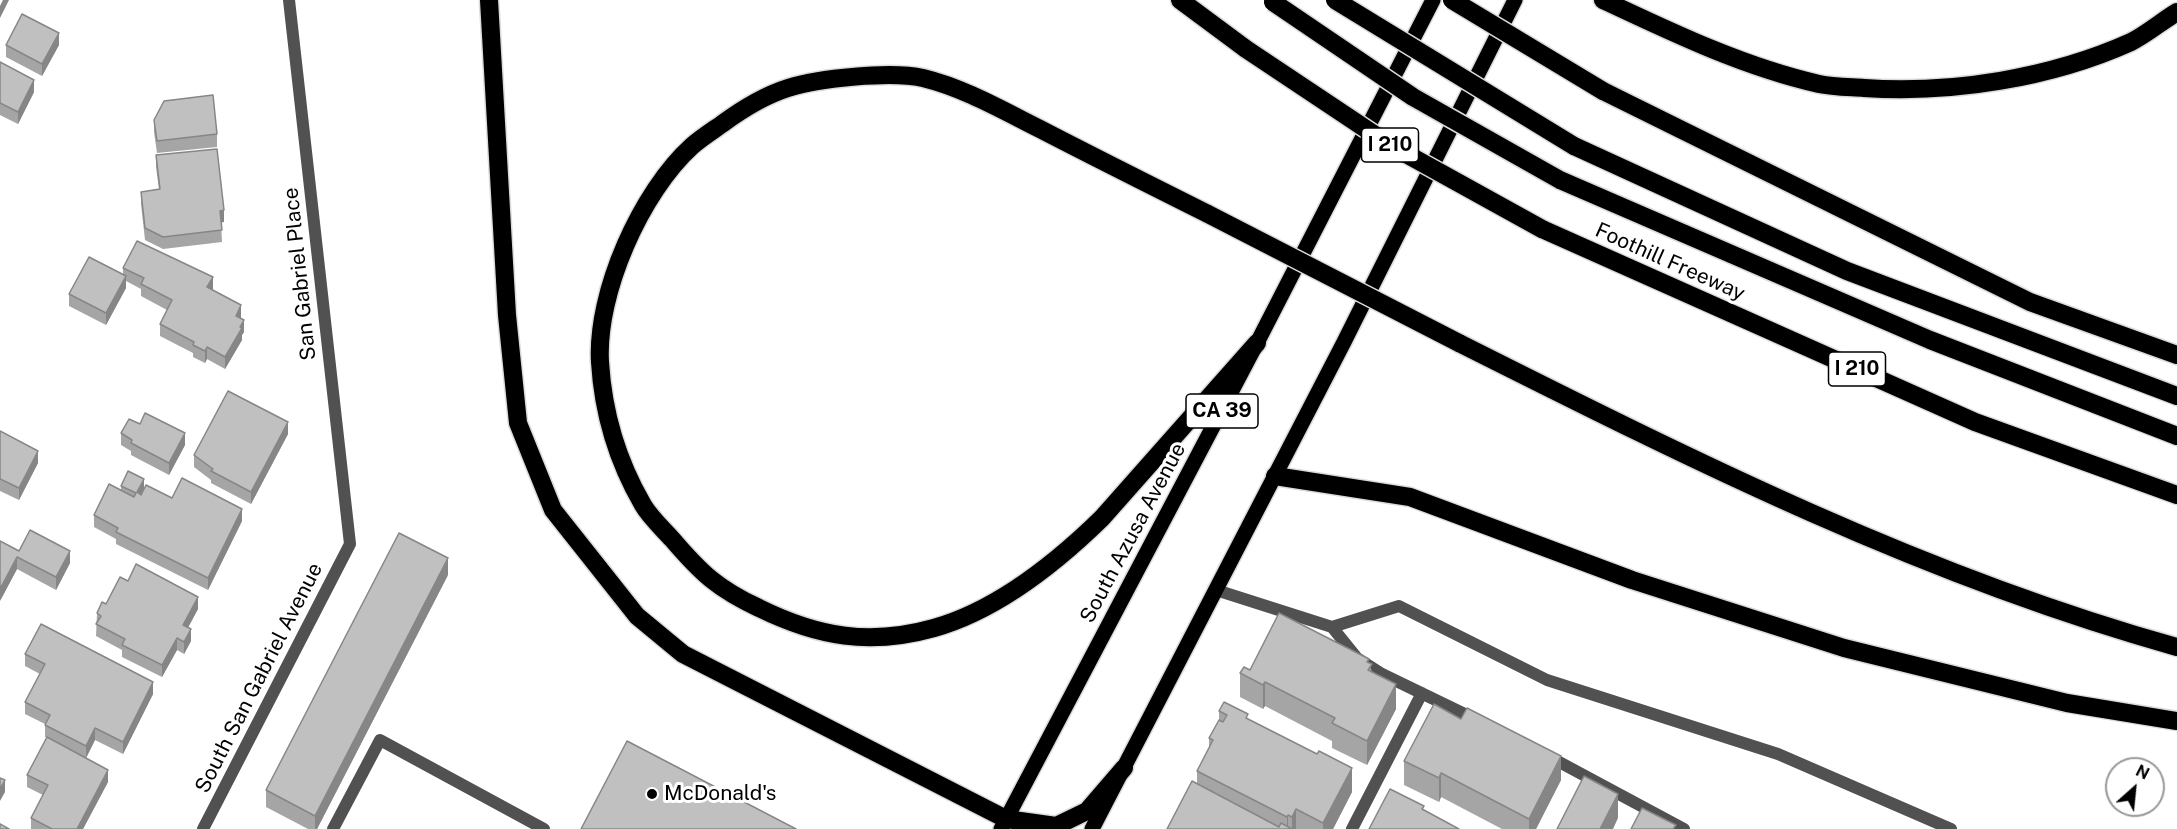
<!DOCTYPE html>
<style>
body{margin:0}
#map{position:relative;width:2177px;height:829px;overflow:hidden;background:#fff;font-family:"Public Sans",sans-serif}
canvas{display:block}
.north{position:absolute;left:2105px;top:757px;width:60px;height:60px;box-sizing:border-box;background:#fff;border:2px solid #999;border-radius:50%;rotate:27deg;font-size:16px;font-weight:700;line-height:24px;text-align:center;color:#000}
.north::after{content:'';display:block;margin:auto;width:21px;height:27px;background:#000;clip-path:polygon(50% 0,100% 100%,50% 72%,0 100%)}
</style>
<div id="map">
<canvas width="2177" height="829"></canvas>
<div class="north">N</div>
</div>
<script>
const ctx = document.querySelector('canvas').getContext('2d');
ctx.lineJoin = 'round';
function stroke(path, color, width, dash) {
  ctx.strokeStyle = color;
  ctx.lineWidth = width;
  ctx.lineCap = dash ? 'butt' : 'round';
  ctx.setLineDash(dash || []);
  ctx.stroke(path);
}
function paint(path, color) {
  ctx.fillStyle = color;
  ctx.fill(path, 'evenodd');
}
function label(font, color, halo, rows, align = 'center') {
  ctx.font = font + ' "Public Sans",sans-serif';
  ctx.lineWidth = 6;
  ctx.setLineDash([]);
  ctx.textBaseline = 'middle';
  ctx.strokeStyle = halo;
  ctx.fillStyle = color;
  for (const [text, x, y, turn = 0] of rows) {
    ctx.save();
    ctx.translate(x, y);
    ctx.rotate((+turn || 0) * Math.PI / 180);
    ctx.textAlign = isNaN(turn) ? turn : align;
    if (halo) ctx.strokeText(text, 0, 0);
    ctx.fillText(text, 0, 0);
    ctx.restore();
  }
}
const primary = new Path2D(`
 M1001,829L1257,343L1433,0
 M1092,829L1344,342L1515,0`);
const motorway = new Path2D(`
 M489,0L507,315L518,423L553,510L637,616L683,654L1006,819L1056,826L1087,811L1124,768
 M1180,0L1246,49
 M1603,0C1673,33 1744,67 1819,84C1833,87 1850,87 1864,88C1952,94 2051,78 2131,42C2147,34 2162,21 2177,12
 M1603,91L2030,302L2177,355
 M1574,146L1847,271L2177,396
 M1560,180L1930,340L2177,436
 M1208,214C1152,186 1096,158 1040,129C1002,110 964,88 923,78C891,71 819,78 788,88C766,95 741,110 722,124C712,131 701,138 692,146C641,192 596,293 600,362C603,412 618,462 643,505C650,517 662,528 672,539C701,573 718,589 759,608C818,637 870,646 934,628C998,610 1056,563 1102,518L1257,343
 M1542,229L1975,422L2177,495
 M1459,343C1692,460 1925,577 2177,647
 M1275,476L1410,497L1632,580L1844,648L2067,703L2177,721`);
stroke(primary, '#dbdbdb', 18);
stroke(motorway, '#dbdbdb', 21);
stroke(new Path2D(`
 M1216,590L1332,627L1357,658L1382,674L1479,721
 M1332,627L1399,606L1547,680L1778,754L1951,829
 M1548,756L1684,829
 M333,829L380,740L544,829
 M1352,829L1422,693`), '#515151', 12);
stroke(new Path2D(`
 M203,829L350,544L289,0`), '#515151', 12);
stroke(primary, '#000', 15);
stroke(motorway, '#000', 18);
const motorwayBridge = new Path2D(`
 M1335,0L1574,146
 M1452,0L1603,91
 M1273,2L1413,97L1560,180
 M1246,49L1390,145L1542,229
 M1208,214L1459,343`);
stroke(motorwayBridge, '#dbdbdb', 21, []);
stroke(motorwayBridge, '#000', 18);
paint(new Path2D(`
 M6,45H59L42,76L6,57Z
 M0,62L34,92L18,124L0,115Z
 M154,120L217,134V147L157,153L154,132Z
 M156,155L224,222H221L222,242L163,249L145,240L141,204V192L159,190L156,167Z
 M123,268L213,289L212,290L241,317L244,332L242,335V340L225,369L207,359L205,363L193,357V353L160,336V324L167,310L141,296V289L126,281V288L106,325L69,306V294L123,275Z
 M0,431L38,463L19,500L0,491Z
 M121,433L185,445L169,475L131,455V451L121,445Z
 M288,434L251,504L211,483V480L194,467V455Z
 M121,486L144,489L242,521L208,590L116,544V539L94,527V515L121,489Z
 M19,551L70,563L56,590L17,569L0,601Z
 M448,575L317,829H308L266,807V790Z
 M128,581L198,609L188,627L191,641L184,654L177,650L162,677L122,657V650L96,636L97,613Z
 M25,654L153,694L123,754L95,740L86,758L108,782L83,829H31V818L43,795L27,787V775L47,738L45,737V724L25,714V702L40,674L25,666Z
 M1369,663L1372,672L1396,709L1367,765L1332,748V741L1265,706L1263,709L1240,697V673L1250,670Z
 M1219,711L1248,719L1352,792L1333,829H1167L1197,784V771L1209,748V738L1219,720Z
 M1461,719L1561,780L1536,829H1502L1441,797L1439,802L1404,785V761Z`), '#a5a5a5');
paint(new Path2D(`
 M3,0H9L0,18V6Z
 M59,33V45L42,76V64Z
 M34,80V92L18,124V112Z
 M224,210V222L220,223V211Z
 M126,276V288L106,325V313Z
 M213,277V289L207,299V287Z
 M241,305V317L236,328V316Z
 M244,320V332L242,335V340L225,369V357Z
 M207,347V359L205,363V351Z
 M288,422V434L251,504V492Z
 M185,433V445L169,475V463Z
 M38,451V463L19,500V488Z
 M144,479V491L137,505V492Z
 M242,509V521L208,590V578Z
 M70,551V563L56,590V577Z
 M17,557V569L0,601V589Z
 M448,558V575L317,829H315V816Z
 M198,597V609L183,637V625Z
 M191,629V641L184,654V642Z
 M177,638V650L162,677V665Z
 M153,682V694L123,754V742Z
 M1265,682V706L1263,709V685Z
 M1396,684V709L1367,765V741Z
 M95,728V740L86,758V746Z
 M1561,756V780L1536,829H1529V819Z
 M1352,768V792L1333,829H1323V823Z
 M108,770V782L83,829H77Z
 M1441,773V797L1439,802V778Z
 M5,780V792L0,801V789Z
 M1618,794V818L1613,829H1600Z
 M1296,809V829H1292V817Z
 M1288,815V829H1287V817Z`), '#868686');
const building = new Path2D(`
 M22,14L59,33L42,64L6,45Z
 M0,62L34,80L18,112L0,103Z
 M213,95L217,134L157,141L154,120L164,101Z
 M217,149L224,210L220,211L222,230L163,237L145,228L141,192L160,189L156,155Z
 M137,241L213,277L207,287L241,305L236,316L244,320L240,327L242,328L225,357L207,347L205,351L193,345L194,342L160,324L172,300L141,284L144,278L123,268Z
 M89,257L126,276L106,313L69,294Z
 M228,391L288,422L251,492L211,471L213,469L194,455Z
 M145,413L185,433L169,463L131,443L132,440L121,433L129,419L140,424Z
 M0,431L38,451L19,488L0,479Z
 M128,471L144,479L137,492L141,495L146,485L172,498L182,478L242,509L208,578L116,532L118,528L94,515L109,484L134,497L136,493L121,486Z
 M30,530L70,551L56,577L17,557L0,589V541L19,551Z
 M399,533L448,558L315,816L266,790Z
 M136,564L198,597L183,625L191,629L184,642L177,638L162,665L122,645L125,639L96,624L101,616L97,613L102,602L106,604L120,577L128,581Z
 M1279,613L1369,659L1367,662L1372,664L1368,670L1396,684L1367,741L1332,723L1335,718L1265,682L1263,685L1240,673L1244,667L1250,670Z
 M41,624L153,682L123,742L95,728L86,746L45,725L50,715L25,702L45,664L25,654Z
 M1224,702L1248,714L1246,718L1317,754L1319,751L1352,768L1323,823L1296,809L1292,817L1288,815L1287,817L1197,771L1213,740L1209,738L1219,720L1223,722L1227,715L1219,711Z
 M1434,704L1461,719L1467,708L1561,756L1529,819L1441,773L1439,778L1404,761Z
 M47,737L108,770L77,829H52L31,818L48,785L27,775Z
 M627,741L796,829H581Z
 M1584,776L1618,794L1600,829H1557Z
 M0,778L5,780L0,789Z
 M1192,781L1279,827L1281,823L1292,829H1167Z
 M1390,789L1424,806L1422,809L1459,829H1369Z
 M1642,808L1676,825L1673,829H1631Z
 M0,824L9,829H0Z`);
paint(building, '#c0c0c0');
stroke(building, '#868686', 1.5);
for (const [x, y, r, color] of [
 [652,794,6,"#000"]
]) {
  const dot = new Path2D();
  dot.arc(x, y, r, 0, 2 * Math.PI);
  ctx.fillStyle = color;
  ctx.fill(dot);
  stroke(dot, '#fff', 2);
}
for (const [x, y, w] of [
 [1390,145,57],
 [1857,369,57],
 [1222,411,72]
]) {
  const box = new Path2D();
  box.roundRect(x - w / 2, y - 17, w, 34, 4.5);
  ctx.fillStyle = '#fff';
  ctx.fill(box);
  stroke(box, '#000', 1.5);
}
label('bold 20px', '#000', null, [
 ["I 210",1390,145],
 ["I 210",1857,369],
 ["CA 39",1222,411]
]);
label('21px', '#000', '#fff', [
 ["Foothill Freeway",1670,262,24],
 ["San Gabriel Place",300,274,-96],
 ["South Azusa Avenue",1133,533,-62],
 ["South San Gabriel Avenue",259,678,-63]
]);
label('21px', '#000', '#fff', [
 ["McDonald's",664,794]
], 'left');
</script>
